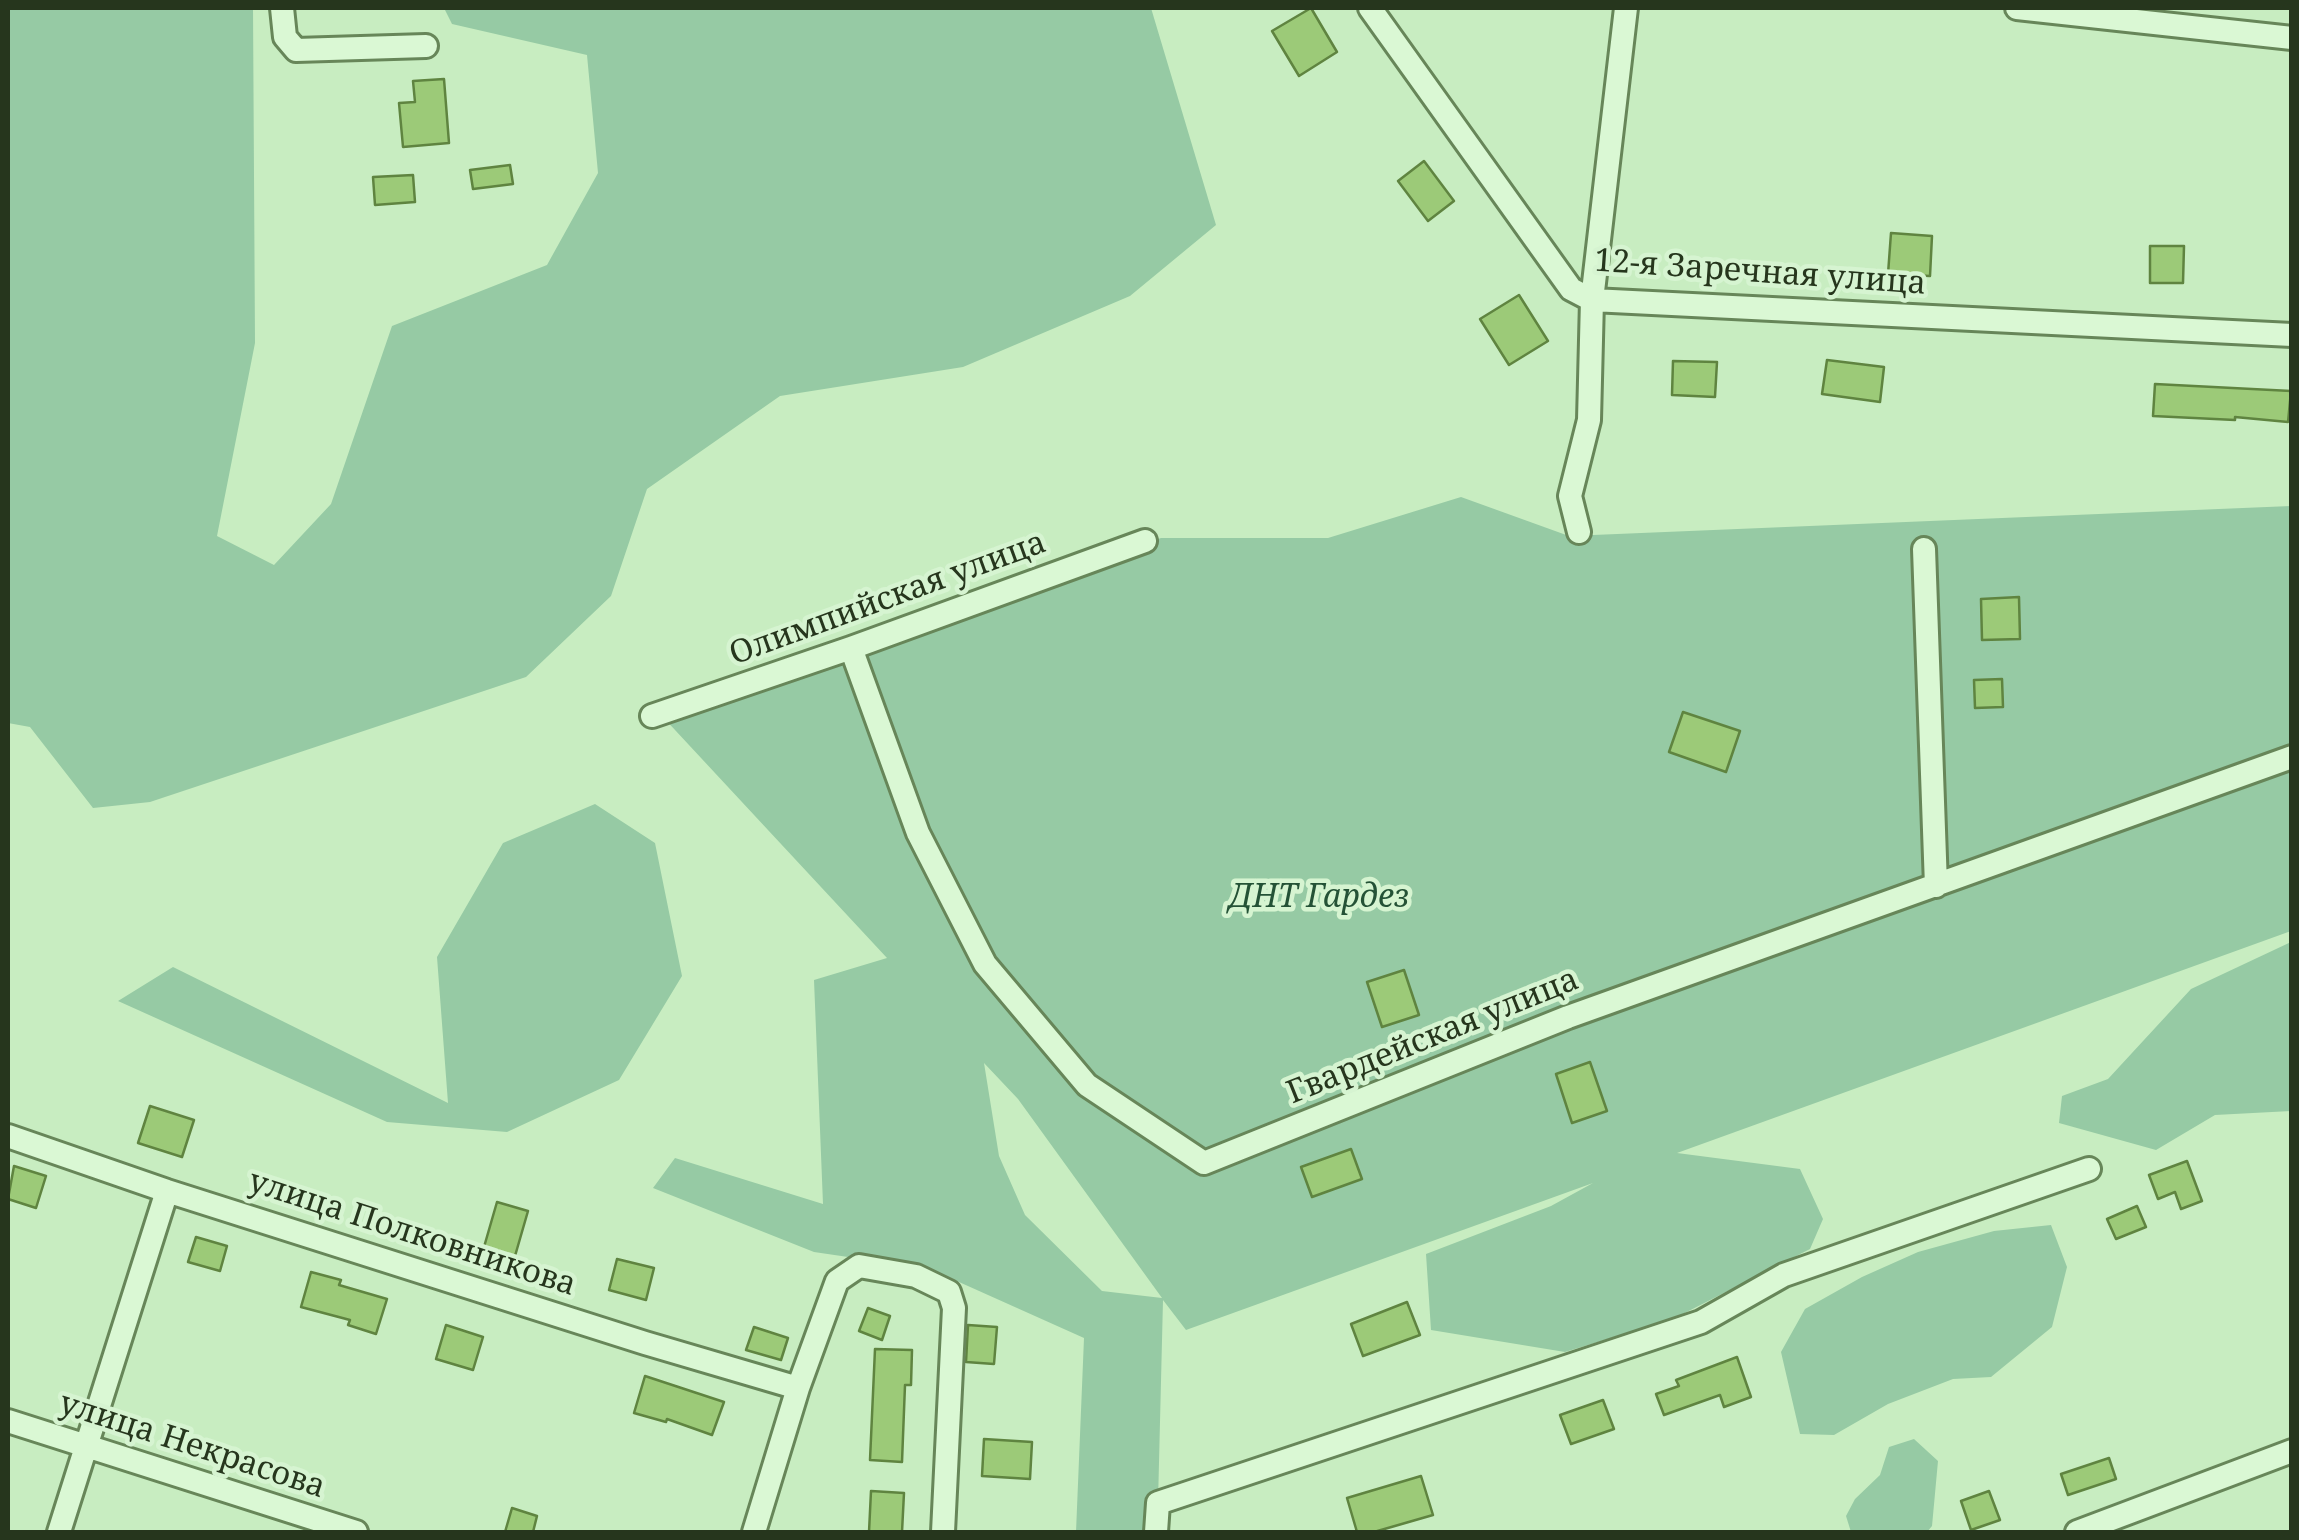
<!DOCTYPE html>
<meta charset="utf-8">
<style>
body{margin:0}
#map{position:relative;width:2299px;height:1540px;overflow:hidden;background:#c8edc1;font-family:"Noto Serif",serif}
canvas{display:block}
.frame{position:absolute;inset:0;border:10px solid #26361d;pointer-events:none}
</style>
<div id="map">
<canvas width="2299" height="1540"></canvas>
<div class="frame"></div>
</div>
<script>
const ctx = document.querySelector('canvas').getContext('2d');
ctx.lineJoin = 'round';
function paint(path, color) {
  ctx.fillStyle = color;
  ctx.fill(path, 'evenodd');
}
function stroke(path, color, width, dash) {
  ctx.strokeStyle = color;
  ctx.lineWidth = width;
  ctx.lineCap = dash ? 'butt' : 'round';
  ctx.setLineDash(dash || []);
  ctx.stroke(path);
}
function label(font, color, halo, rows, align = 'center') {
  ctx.font = font + ' "Noto Serif",serif';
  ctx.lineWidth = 9;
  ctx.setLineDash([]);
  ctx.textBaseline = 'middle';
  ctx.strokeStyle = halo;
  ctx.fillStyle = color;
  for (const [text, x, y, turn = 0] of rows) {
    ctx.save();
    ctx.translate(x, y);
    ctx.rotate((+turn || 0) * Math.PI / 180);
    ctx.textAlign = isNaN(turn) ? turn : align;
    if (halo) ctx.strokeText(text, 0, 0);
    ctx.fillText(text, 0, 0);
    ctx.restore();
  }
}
paint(new Path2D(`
 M8,8H253L255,343L217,536L274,565L331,504L392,326L547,265L598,173L587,55L452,24L444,8H1151L1216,225L1130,296L963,367L780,396L647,489L611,596L526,677L150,802L93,808L30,727L8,723Z
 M1461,497L1569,536L2291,506V931L1677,1153L1800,1169L1823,1219L1810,1249L1673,1319L1565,1352L1431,1330L1426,1254L1551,1206L1593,1183L1186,1330L1163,1300L1158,1503L1154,1532H1076L1084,1338L930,1269L814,1252L653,1188L675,1158L823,1204L814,980L887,958L662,716L1161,538H1328ZM984,1063L1018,1099L1162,1298L1102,1291L1025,1215L999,1156Z
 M595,804L655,843L682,976L619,1080L507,1132L387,1122L118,1001L173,967L448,1103L437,957L503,843Z
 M2291,942V1111L2215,1115L2156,1150L2059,1123L2062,1096L2108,1079L2191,989Z
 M2051,1225L2067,1267L2052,1327L1991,1377L1953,1379L1888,1404L1834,1435L1800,1434L1781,1352L1805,1309L1862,1277L1918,1252L1994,1231Z
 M1914,1439L1938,1461L1932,1526L1927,1532H1851L1846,1516L1855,1499L1880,1475L1889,1447Z`), '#96caa4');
const building = new Path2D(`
 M1311,8L1337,52L1299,76L1272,31Z
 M444,79L449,143L403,147L399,103L415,102L413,81Z
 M1424,161L1454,201L1428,221L1398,181Z
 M510,165L513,184L473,189L470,170Z
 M413,175L415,202L375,205L373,177Z
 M1891,233L1932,236L1930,276L1888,274Z
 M2150,246H2184L2183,283H2150Z
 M1519,295L1548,341L1509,365L1480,319Z
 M1827,360L1884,367L1880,402L1822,394Z
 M1673,361L1717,362L1715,397L1672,395Z
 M2155,384L2291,391L2288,422L2235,417V420L2153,416Z
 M2019,597L2020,639L1982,640L1981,599Z
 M2002,679L2003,707L1975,708L1974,680Z
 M1683,712L1740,731L1726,772L1669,752Z
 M1404,970L1419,1015L1382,1027L1367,982Z
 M1590,1062L1607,1111L1572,1123L1556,1074Z
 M150,1106L194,1120L182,1157L138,1143Z
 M1351,1149L1362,1179L1312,1197L1301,1167Z
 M2187,1161L2202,1201L2181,1209L2175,1192L2158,1199L2149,1175Z
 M14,1166L46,1176L36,1208L8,1199Z
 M497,1202L528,1211L515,1256L484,1247Z
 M2137,1206L2146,1227L2116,1239L2107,1219Z
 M196,1237L227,1246L220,1271L188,1262Z
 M617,1259L654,1268L646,1300L609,1290Z
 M311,1272L341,1280L339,1285L387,1299L376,1334L348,1325L350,1320L301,1307Z
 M1407,1302L1420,1335L1363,1356L1351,1324Z
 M868,1308L890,1316L882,1340L859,1331Z
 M446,1325L483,1337L473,1370L436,1359Z
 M968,1325L997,1327L994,1364L966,1362Z
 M754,1327L788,1338L781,1360L746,1350Z
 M875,1349L912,1350L911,1385H905L902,1462L870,1460Z
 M1737,1357L1751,1397L1724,1407L1720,1395L1664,1415L1656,1394L1679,1386L1676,1380Z
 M645,1376L724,1402L712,1435L667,1419L666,1422L634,1413Z
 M1603,1400L1614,1429L1571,1444L1560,1415Z
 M984,1439L1032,1442L1030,1479L982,1476Z
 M2109,1458L2116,1479L2068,1495L2061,1474Z
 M1421,1476L1433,1515L1374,1532H1357L1347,1498Z
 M871,1491L904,1493L902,1532H869Z
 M1989,1491L2000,1520L1971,1530L1961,1501Z
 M512,1508L537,1516L533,1532H505Z`);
paint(building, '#9cca78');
stroke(building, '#5f8440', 2.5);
const street = new Path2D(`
 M282,8L285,37L296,50L426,46
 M1370,8L1571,289L1592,300L2292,335
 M2017,8L2292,38
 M1579,532L1570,496L1589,420L1592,300L1626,8
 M1924,549L1936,886
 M851,648L918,833L985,964L1087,1085L1204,1163L1568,1017L2292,757
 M652,716L851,648L1145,541
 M8,1136L167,1191L645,1343L798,1388
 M8,1421L356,1532
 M59,1532L167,1191
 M754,1532L798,1388L837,1281L859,1266L916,1276L949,1292L954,1308L943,1532
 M1156,1532L1158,1503L1701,1322L1784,1275L2089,1169
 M2077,1532L2292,1451`);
stroke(street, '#678659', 28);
stroke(street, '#daf8d4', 22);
label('32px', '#26361d', '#d6f4d1', [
 ["12-я Заречная улица",1760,273,4],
 ["Олимпийская улица",888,599,-20],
 ["Гвардейская улица",1433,1037,-22],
 ["улица Полковникова",412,1234,18],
 ["улица Некрасова",192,1446,18]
]);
label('italic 32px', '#245236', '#d6f4d1', [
 ["ДНТ Гардез",1319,898]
]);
</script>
